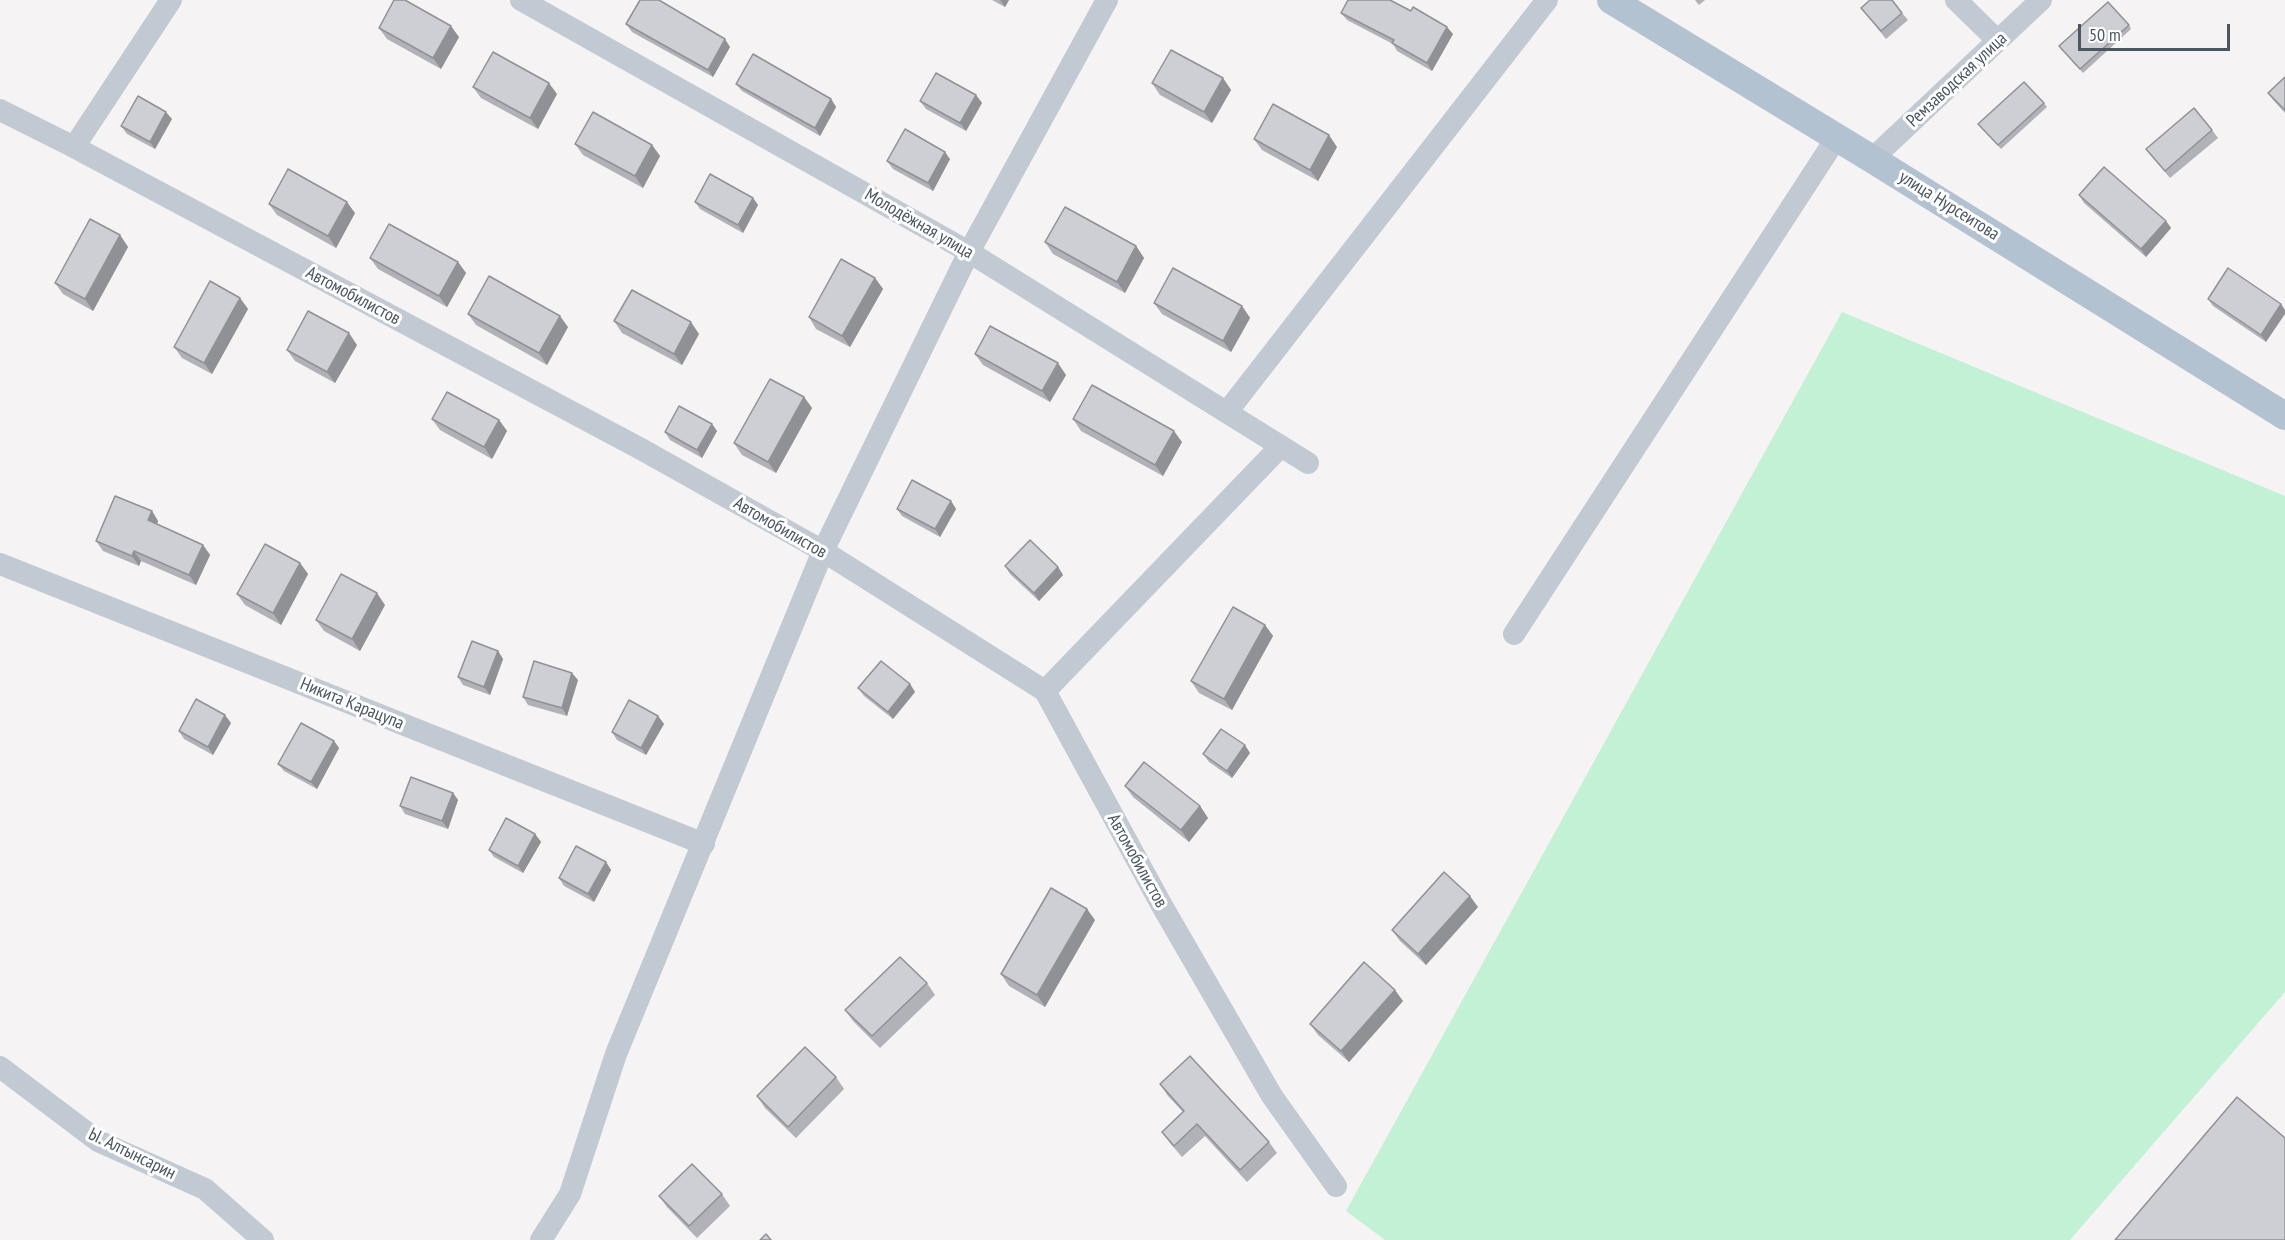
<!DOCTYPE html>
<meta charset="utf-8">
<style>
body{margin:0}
#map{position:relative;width:2285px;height:1240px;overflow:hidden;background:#f5f3f3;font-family:"PT Sans Narrow",sans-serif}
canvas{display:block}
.scale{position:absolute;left:2078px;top:24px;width:152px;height:27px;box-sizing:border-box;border:3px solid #4a5661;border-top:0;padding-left:8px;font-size:18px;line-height:21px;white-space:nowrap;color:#4a5661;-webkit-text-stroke:4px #fff;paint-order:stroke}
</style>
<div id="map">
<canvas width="2285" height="1240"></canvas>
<div class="scale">50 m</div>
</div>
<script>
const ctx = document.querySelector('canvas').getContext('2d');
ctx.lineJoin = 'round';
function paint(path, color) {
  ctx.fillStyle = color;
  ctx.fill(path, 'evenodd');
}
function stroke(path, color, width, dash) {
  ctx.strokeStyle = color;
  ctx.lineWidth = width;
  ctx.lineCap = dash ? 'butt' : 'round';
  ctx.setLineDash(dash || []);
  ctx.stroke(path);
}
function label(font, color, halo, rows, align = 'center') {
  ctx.font = font + ' "PT Sans Narrow",sans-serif';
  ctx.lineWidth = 6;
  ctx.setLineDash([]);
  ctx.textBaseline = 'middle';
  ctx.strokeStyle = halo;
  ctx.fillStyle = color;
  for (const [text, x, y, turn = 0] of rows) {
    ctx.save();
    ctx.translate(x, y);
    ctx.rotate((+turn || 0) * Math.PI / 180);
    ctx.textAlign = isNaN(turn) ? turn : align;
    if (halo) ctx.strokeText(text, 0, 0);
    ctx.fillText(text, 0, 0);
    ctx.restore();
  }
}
paint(new Path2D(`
 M1842,312L2285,496V992L2070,1240H1385L1346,1211Z`), '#c3f1d5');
stroke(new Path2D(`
 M521,0L969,252L1308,463
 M1956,0L1998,41
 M0,110L74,147L641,449L823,551L1045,691L1161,904L1272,1096L1336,1186
 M74,147L171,0
 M1872,159L2041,0
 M1227,412L1547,0
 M0,564L704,844
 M1514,634L1837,137
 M1045,691L1281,446
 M0,1067L98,1141L205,1189L263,1240
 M541,1240L570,1194L616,1054L823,551L969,252L1107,0`), '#c1cad2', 22);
stroke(new Path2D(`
 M1611,0L1872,159L2285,416`), '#b3c2d1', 28);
paint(new Path2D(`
 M992,0H1009L1005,7Z
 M1695,0H1705L1699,5Z
 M1861,8L1902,13L1908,20L1886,39Z
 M1341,13L1453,34L1432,71L1397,51L1393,44L1347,20Z
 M626,24L730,47L713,77L632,32Z
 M2129,25L2131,29L2083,73L2059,46Z
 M379,28L459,37L441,69L387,39Z
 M2285,77V113L2274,101L2268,93Z
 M1223,78L1231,90L1212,123L1160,95L1152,83Z
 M736,84L831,99L836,107L820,136L742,91Z
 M473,87L557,94L538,129L481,98Z
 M976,95L982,103L966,131L926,109L920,101Z
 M2044,103L2047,107L2001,149L1978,124Z
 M172,119L155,149L127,134L121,126Z
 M2212,130L2218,138L2170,178L2146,149Z
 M1254,139L1337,147L1318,181L1262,150Z
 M575,144L652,145L660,156L643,188L583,155Z
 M950,159L933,191L893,169L887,161Z
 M2079,195L2166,221L2171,228L2146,257L2084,203Z
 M753,198L758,205L743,233L700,209L695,202Z
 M269,204L355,213L336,248L277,215Z
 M120,235L128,247L93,311L63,294L55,283Z
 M1045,242L1136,246L1144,258L1125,293L1053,254Z
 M370,258L458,262L466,273L447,307L378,269Z
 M2228,268L2266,342L2213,306L2208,299Z
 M875,278L883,289L850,347L816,329L809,317Z
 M240,298L248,309L212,374L182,358L174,347Z
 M1154,303L1242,306L1250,318L1231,352L1162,314Z
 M468,314L568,327L547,365L476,325Z
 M614,321L699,334L682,365L622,333Z
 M357,345L335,383L295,361L287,350Z
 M975,354L1066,375L1050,402L983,365Z
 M804,397L812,408L776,473L742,455L734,443Z
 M432,419L499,420L507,431L492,459L440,430Z
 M1073,419L1182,442L1163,476L1081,431Z
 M712,424L717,431L702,458L670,440L665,432Z
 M951,501L956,509L940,537L902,516L897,509Z
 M152,511L158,521L157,524L203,545L210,555L196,585L141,561L139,566L103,551L96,541Z
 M300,563L308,574L281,625L245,605L237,594Z
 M1005,566L1058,567L1063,575L1039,601L1010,574Z
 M385,605L360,651L324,631L316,620Z
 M1265,625L1273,636L1232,710L1199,693L1191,681Z
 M498,651L503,659L490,695L463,685L458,677Z
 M578,680L567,716L528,705L523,697Z
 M910,684L915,692L893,719L864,696L858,688Z
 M658,716L664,724L646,755L617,740L612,732Z
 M231,723L213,755L184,739L179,731Z
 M334,741L339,748L317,789L284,771L278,764Z
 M1250,753L1232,778L1209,762L1203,754Z
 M1125,786L1200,806L1208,818L1189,842L1133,797Z
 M453,793L458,800L448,829L405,814L400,806Z
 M535,834L541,842L523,873L494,857L489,850Z
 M606,862L611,870L594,902L564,886L559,878Z
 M1478,907L1426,965L1400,941L1392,930Z
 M1095,920L1045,1007L1009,986L1001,974Z
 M927,983L935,995L880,1048L853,1021L845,1010Z
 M1403,1001L1349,1062L1318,1035L1310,1024Z
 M836,1077L844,1089L796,1138L765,1108L757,1096Z
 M1160,1084L1269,1142L1277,1153L1247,1182L1205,1136L1182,1157L1170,1143L1162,1132L1183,1112L1168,1096Z
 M722,1194L730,1206L697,1238L667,1207L659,1196Z`), '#b0b2b7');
paint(new Path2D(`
 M1000,0H1009L1005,7Z
 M451,26L459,37L441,69L433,58Z
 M1447,27L1453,34L1432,71L1427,63Z
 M725,39L730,47L713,77L708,70Z
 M1223,78L1231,90L1212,123L1204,112Z
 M549,83L557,94L538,129L530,118Z
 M976,95L982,103L966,131L960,123Z
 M831,99L836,107L820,136L815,128Z
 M166,112L172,119L155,149L150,142Z
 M1329,135L1337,147L1318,181L1310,170Z
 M652,145L660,156L643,188L635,176Z
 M945,152L950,159L933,191L928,183Z
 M753,198L758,205L743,233L738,225Z
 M347,202L355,213L336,248L328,236Z
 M2166,221L2171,228L2146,257L2141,249Z
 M120,235L128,247L93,311L85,299Z
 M1136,246L1144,258L1125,293L1117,282Z
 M458,262L466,273L447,307L439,296Z
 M875,278L883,289L850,347L842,336Z
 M240,298L248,309L212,374L204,363Z
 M2281,304L2285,310V314L2266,342L2261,335Z
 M1242,306L1250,318L1231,352L1223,341Z
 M560,316L568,327L547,365L539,353Z
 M691,322L699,334L682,365L674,354Z
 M349,333L357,345L335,383L327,372Z
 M1058,363L1066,375L1050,402L1042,391Z
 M804,397L812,408L776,473L768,462Z
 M499,420L507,431L492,459L484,447Z
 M712,424L717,431L702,458L697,450Z
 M1174,431L1182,442L1163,476L1155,465Z
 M951,501L956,509L940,537L935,529Z
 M152,511L158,521L155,530L148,520Z
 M203,545L210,555L196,585L189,575Z
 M134,551L141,561L139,566L132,556Z
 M300,563L308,574L281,625L273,613Z
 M1058,567L1063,575L1039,601L1034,593Z
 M377,593L385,605L360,651L352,639Z
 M1265,625L1273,636L1232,710L1224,699Z
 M498,651L503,659L490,695L484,687Z
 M572,673L578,680L567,716L562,708Z
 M910,684L915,692L893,719L888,712Z
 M225,715L231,723L213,755L208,747Z
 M658,716L664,724L646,755L641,748Z
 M334,741L339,748L317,789L311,782Z
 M1245,745L1250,753L1232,778L1227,771Z
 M453,793L458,800L448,829L442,821Z
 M1200,806L1208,818L1189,842L1181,830Z
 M535,834L541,842L523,873L518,866Z
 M606,862L611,870L594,902L588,894Z
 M1470,896L1478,907L1426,965L1418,954Z
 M1087,909L1095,920L1045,1007L1037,995Z
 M1395,990L1403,1001L1349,1062L1341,1051Z`), '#909195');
const building = new Path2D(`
 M394,0H405L451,26L433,58L379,28Z
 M640,0H659L725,39L708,70L626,24Z
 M1348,0H1390L1411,11L1413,7L1447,27L1427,63L1392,43L1394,40L1341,13Z
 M1870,0H1892L1902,13L1881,31L1861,8Z
 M2108,2L2129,25L2080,69L2059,46Z
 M1171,50L1223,78L1204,112L1152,83Z
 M493,52L549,83L530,118L473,87Z
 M753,54L831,99L815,128L736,84Z
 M936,73L976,95L960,123L920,101Z
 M2285,77V110L2268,93Z
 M2024,82L2044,103L1998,145L1978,124Z
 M138,96L166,112L150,142L121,126Z
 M1273,104L1329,135L1310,170L1254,139Z
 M2194,108L2212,130L2165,171L2146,149Z
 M593,112L652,145L635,176L575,144Z
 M905,129L945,152L928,183L887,161Z
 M2104,167L2166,221L2141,249L2079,195Z
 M288,169L347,202L328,236L269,204Z
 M710,174L753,198L738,225L695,202Z
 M1065,207L1136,246L1117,282L1045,242Z
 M90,219L120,235L85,299L55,283Z
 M389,224L458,262L439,296L370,258Z
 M841,259L875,278L842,336L809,317Z
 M1173,268L1242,306L1223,341L1154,303Z
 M2228,268L2281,304L2261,335L2208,299Z
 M489,276L560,316L539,353L468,314Z
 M210,281L240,298L204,363L174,347Z
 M632,290L691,322L674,354L614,321Z
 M308,311L349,333L327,372L287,350Z
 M990,326L1058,363L1042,391L975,354Z
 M770,379L804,397L768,462L734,443Z
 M1092,385L1174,431L1155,465L1073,419Z
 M447,392L499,420L484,447L432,419Z
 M679,406L712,424L697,450L665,432Z
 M912,480L951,501L935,529L897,509Z
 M115,496L152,511L148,520L203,545L189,575L134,551L132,556L96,541Z
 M1030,540L1058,567L1034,593L1005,566Z
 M265,544L300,563L273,613L237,594Z
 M341,574L377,593L352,639L316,620Z
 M1233,607L1265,625L1224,699L1191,681Z
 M472,641L498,651L484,687L458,677Z
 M534,661L572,673L562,708L523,697Z
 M881,661L910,684L888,712L858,688Z
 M196,699L225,715L208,747L179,731Z
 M629,700L658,716L641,748L612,732Z
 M301,723L334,741L311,782L278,764Z
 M1221,729L1245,745L1227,771L1203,754Z
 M1144,762L1200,806L1181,830L1125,786Z
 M411,777L453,793L442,821L400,806Z
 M506,818L535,834L518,866L489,850Z
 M576,846L606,862L588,894L559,878Z
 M1444,872L1470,896L1418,954L1392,930Z
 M1051,888L1087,909L1037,995L1001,974Z
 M900,957L927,983L872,1036L845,1010Z
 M1364,962L1395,990L1341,1051L1310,1024Z
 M805,1047L836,1077L788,1127L757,1096Z
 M1190,1056L1269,1142L1240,1170L1197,1124L1174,1146L1162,1132L1184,1111L1160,1084Z
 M2237,1097L2285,1138V1240H2115Z
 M692,1164L722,1194L689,1226L659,1196Z
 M766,1234L771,1240H760Z`);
paint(building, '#cdcfd5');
stroke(building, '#909195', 1.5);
label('18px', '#4a5661', '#fff', [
 ["Ремзаводская улица",1957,80,-43],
 ["улица Нурсеитова",1949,206,32],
 ["Молодёжная улица",919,224,30],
 ["Автомобилистов",353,296,28],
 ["Автомобилистов",780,528,30],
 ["Никита Карацупа",352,704,22],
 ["Автомобилистов",1137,861,61],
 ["Ы. Алтынсарин",132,1154,26]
]);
</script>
